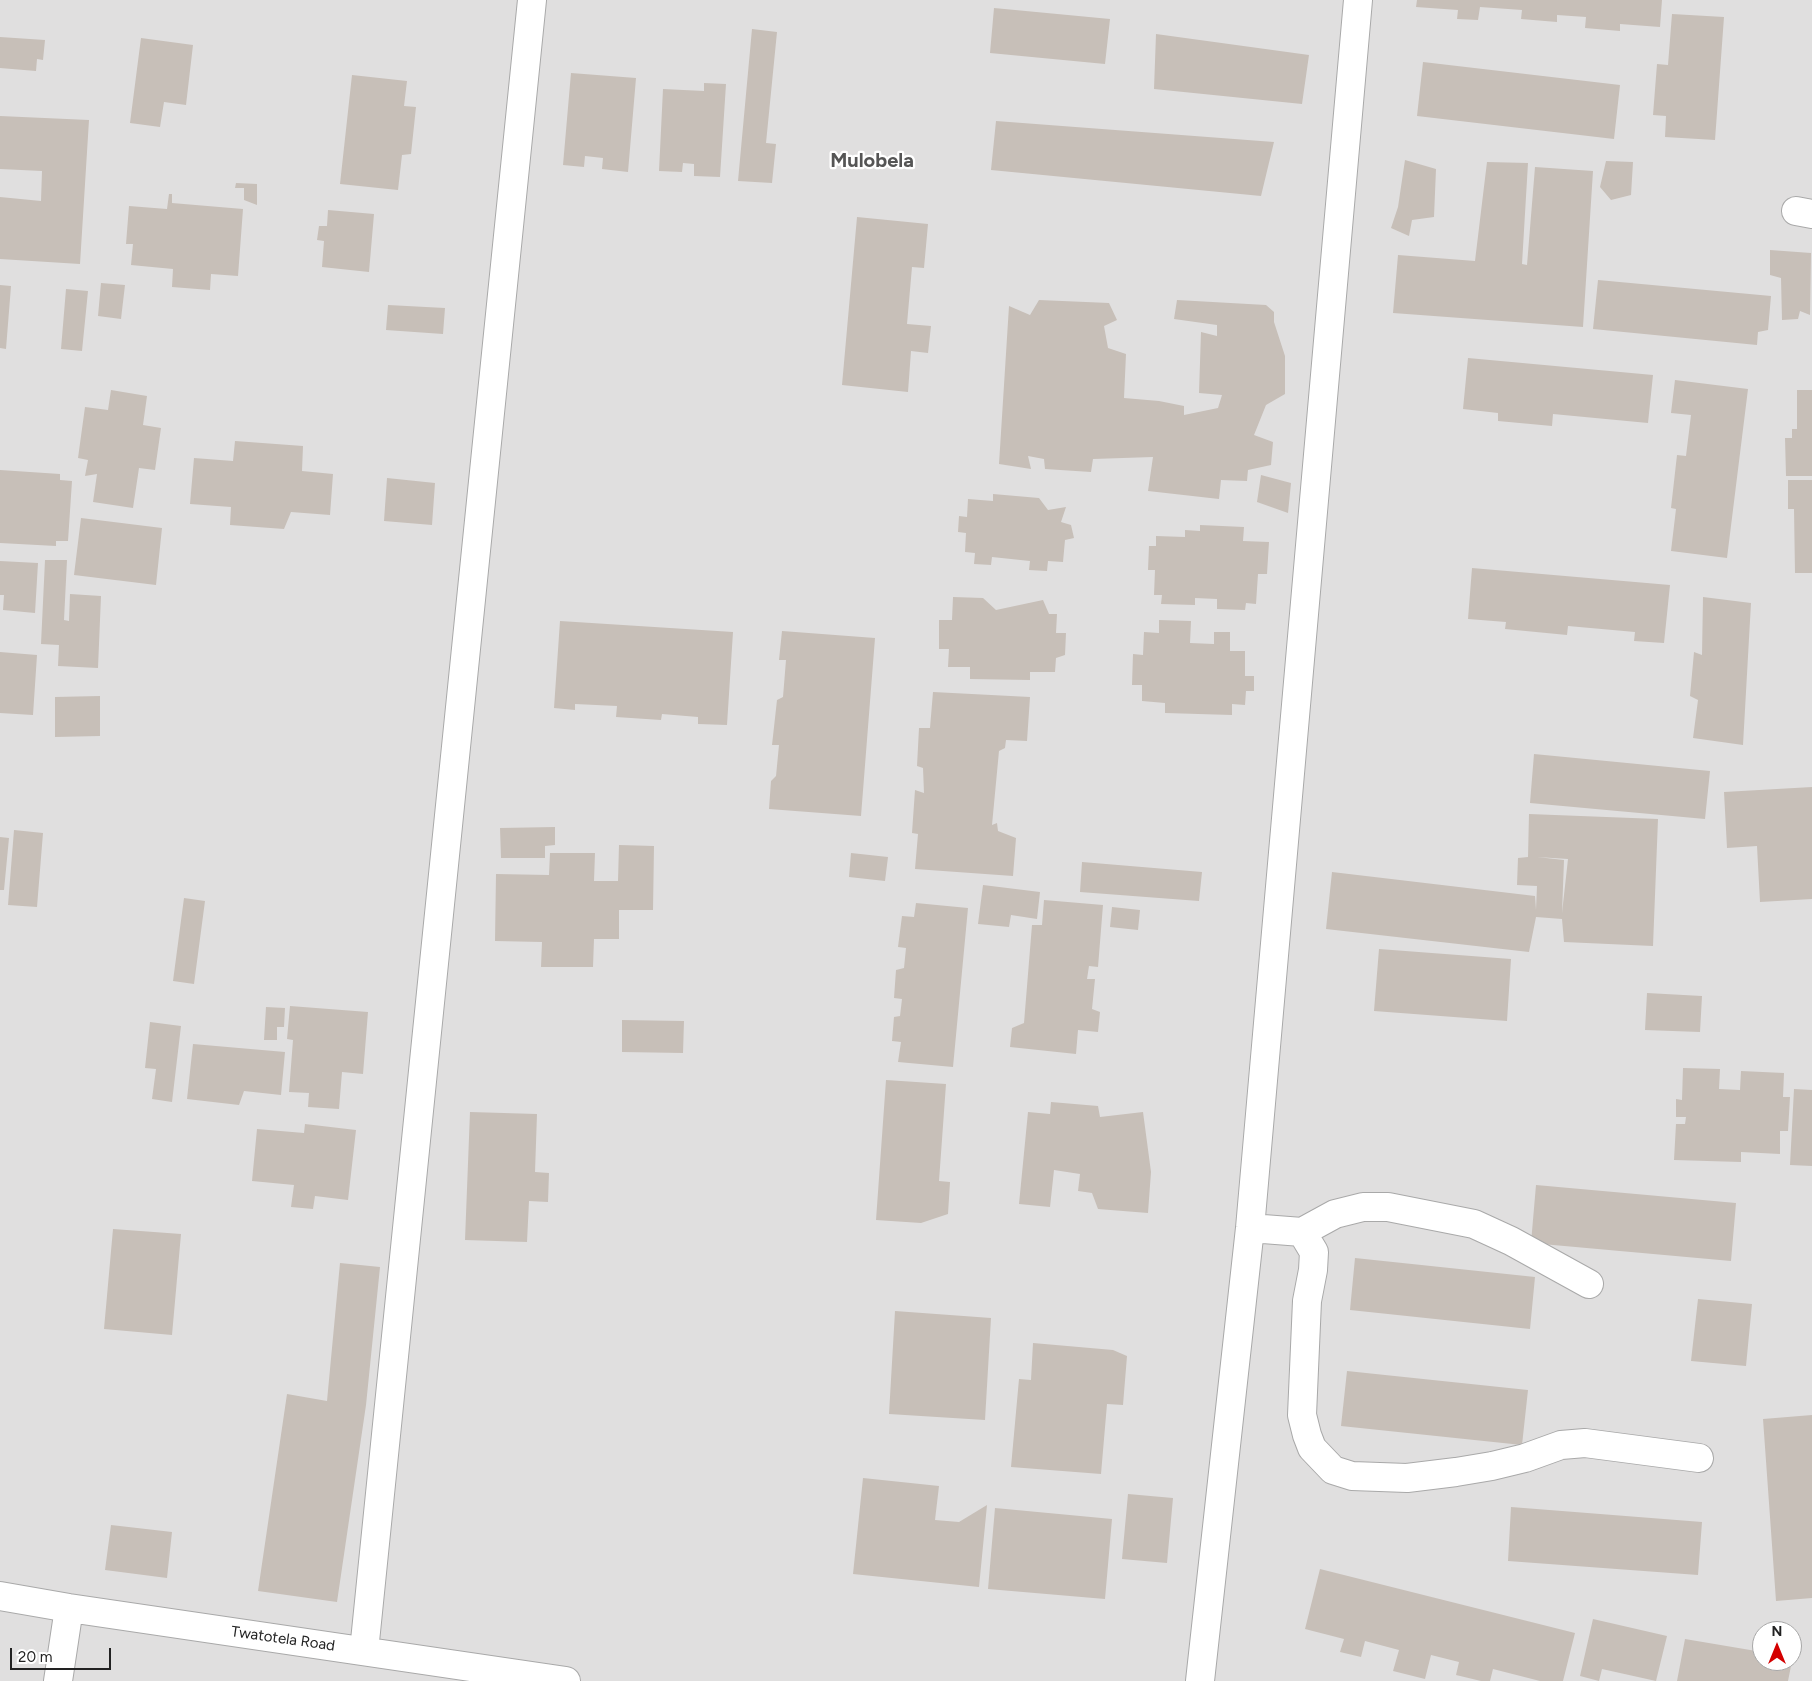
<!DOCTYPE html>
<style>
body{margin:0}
#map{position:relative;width:1812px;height:1681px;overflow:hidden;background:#f2efe9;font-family:Figtree,sans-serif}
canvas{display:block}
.north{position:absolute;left:1752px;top:1621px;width:50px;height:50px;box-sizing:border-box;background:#fff;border:1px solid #a7a7a7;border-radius:50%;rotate:0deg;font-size:14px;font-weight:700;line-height:20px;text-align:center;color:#222}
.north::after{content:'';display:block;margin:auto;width:18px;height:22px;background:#d40000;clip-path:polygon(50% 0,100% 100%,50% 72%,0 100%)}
.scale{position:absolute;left:10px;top:1648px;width:101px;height:22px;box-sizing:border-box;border:2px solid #222;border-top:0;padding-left:6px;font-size:15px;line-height:18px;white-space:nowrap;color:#222;-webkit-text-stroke:4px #fff;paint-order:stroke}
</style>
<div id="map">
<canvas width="1812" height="1681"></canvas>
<div class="north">N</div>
<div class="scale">20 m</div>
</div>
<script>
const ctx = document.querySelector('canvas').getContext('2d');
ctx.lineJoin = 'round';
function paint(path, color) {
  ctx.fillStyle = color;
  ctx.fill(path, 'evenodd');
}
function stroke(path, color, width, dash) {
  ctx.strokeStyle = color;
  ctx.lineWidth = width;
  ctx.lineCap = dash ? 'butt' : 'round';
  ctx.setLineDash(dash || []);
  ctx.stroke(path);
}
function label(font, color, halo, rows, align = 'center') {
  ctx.font = font + ' Figtree,sans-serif';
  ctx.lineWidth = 4.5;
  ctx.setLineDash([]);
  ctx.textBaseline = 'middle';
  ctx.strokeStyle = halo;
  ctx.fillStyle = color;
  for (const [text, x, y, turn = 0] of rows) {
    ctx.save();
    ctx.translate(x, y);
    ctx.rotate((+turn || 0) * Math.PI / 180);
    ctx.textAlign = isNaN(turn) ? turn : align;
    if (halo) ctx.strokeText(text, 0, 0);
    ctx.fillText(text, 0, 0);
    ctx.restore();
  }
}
paint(new Path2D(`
 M0,0H1812V1681H0ZM1762,1631H1792V1661H1762Z`), '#e0dfdf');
paint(new Path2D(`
 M1417,0H1662L1660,27L1620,24V31L1585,28L1586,17L1557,15V22L1521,19L1522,10L1480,7L1478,20L1457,19L1458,10L1416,7Z
 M994,8L1110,19L1105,64L990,53Z
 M1672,14L1724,17L1715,140L1665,137L1666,116L1653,115L1657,64L1668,65Z
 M752,29L777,32L766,143L776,144L772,183L738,181Z
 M1156,34L1309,55L1302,104L1154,89Z
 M0,37L45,40L43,60L37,59L36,71L0,68Z
 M141,38L193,45L186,105L164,102L160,127L130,123Z
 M1423,62L1620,85L1614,139L1417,116Z
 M571,73L636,78L628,172L602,169L603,158L585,156L584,167L563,165Z
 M352,75L407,81L404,106L416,107L411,154L402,155L398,190L340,184Z
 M704,83L726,84L720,177L694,176V164L683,163L682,172L659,171L663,89L704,91Z
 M0,116L89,120L80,264L0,259V197L41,201L42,171L0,169Z
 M996,121L1274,142L1261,196L991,170Z
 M1405,160L1436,169L1434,217L1412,220L1409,236L1391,228L1398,207Z
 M1606,161L1633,162L1631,195L1611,200L1600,187Z
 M1487,162L1528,163L1522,264L1527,265L1535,167L1593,171L1583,327L1393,313L1398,255L1475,261Z
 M236,183L257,184V205L244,200V188H235Z
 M169,194H172V203L243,209L238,276L211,274L210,290L172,287L173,269L131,265L133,244H126L129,206L167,209Z
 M328,210L374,214L369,272L322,267L324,241L317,240L319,226H327Z
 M857,217L928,224L924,268L912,267L907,324L931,326L928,353L911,351L908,392L842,385Z
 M1770,250L1811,253L1810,315L1800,311L1798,319L1782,320L1781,278L1770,275Z
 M1598,280L1771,296L1768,330L1758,332L1757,345L1593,329Z
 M101,283L125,285L121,319L98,316Z
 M0,285L11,286L6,349L0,348Z
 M66,289L88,291L82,351L61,349Z
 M1039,300L1109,303L1117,320L1104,326L1108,348L1126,354L1124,398L1159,401L1184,406V415L1218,408L1222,395L1199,393L1201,332L1217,336V325L1174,319L1177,300L1266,305L1274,312V322L1285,356V394L1266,405L1254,435L1273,442L1271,465L1248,470L1247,481L1221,480L1219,499L1148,491L1153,457L1093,459L1091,472L1045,469L1044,459L1028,456L1031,469L999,464L1009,306L1030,315Z
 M388,305L445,308L443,334L386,330Z
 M1468,358L1653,375L1648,423L1553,414L1552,426L1498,421V413L1463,409Z
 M1675,380L1748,389L1727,558L1671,551L1676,509L1671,508L1677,455L1686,456L1691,415L1671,413Z
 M111,390L147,396L143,425L161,428L155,470L139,468L133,508L93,502L97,474L85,476L88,460L78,458L85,407L108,410Z
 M1797,390H1812V476H1786L1785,438H1792V429H1797Z
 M235,441L303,446L302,471L333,474L330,515L291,512L284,529L230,525L231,507L190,504L194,458L233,461Z
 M0,470L60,474V480L72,481L68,541H56V546L0,543Z
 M1261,475L1291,483L1288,513L1257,502Z
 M387,478L435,483L432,525L384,521Z
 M1788,480H1812V573H1795L1794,509H1788Z
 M993,494L1039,498L1048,510L1066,507L1061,522L1071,525L1074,538L1065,540L1063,562L1048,561L1047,571L1029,570L1030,561L992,557L991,565L974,564L975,553L965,552L966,533L958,532L959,516L967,517L968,499L993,501Z
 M81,518L162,528L156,585L74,575Z
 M1200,525L1244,527L1243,541L1269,542L1267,574H1258L1256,604L1246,603L1245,610L1217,609V599L1195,598V605L1161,604L1162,595H1154L1155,570H1148L1149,546H1156V536L1185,537V530L1200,531Z
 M45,560H67L64,620L69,621L70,594L101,596L98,668L58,666L59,645L41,644Z
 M0,561L38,563L35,613L3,610L4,595H0Z
 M1472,568L1670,585L1664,643L1634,641L1635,632L1568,626L1567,635L1505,629L1506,622L1468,619Z
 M953,597L983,598L996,610L1043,600L1049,614H1057L1056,633H1066L1065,655L1056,658L1055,672H1030V680L970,679V667H948L949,649H939V620H952Z
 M1703,597L1751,603L1743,745L1693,738L1698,700L1690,696L1694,652L1702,655Z
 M1159,620L1191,621L1190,643L1214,644V632H1230V651H1245V676H1254V691H1246L1245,705L1232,704V715L1165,713V703L1142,701V685H1132L1133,654L1143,655L1144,632L1159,633Z
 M560,621L733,632L727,725L698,724V717L662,714L661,720L616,717L617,706L575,704V710L554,708Z
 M782,631L875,638L861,816L769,809L771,781L776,776L779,745H772L777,700L783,697L786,660H779Z
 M0,652L37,655L33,715L0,713Z
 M933,692L1030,697L1027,741L1006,740L1005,748L999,751L992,825L997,823L998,831L1016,838L1013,876L915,869L918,834L912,833L915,790L924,793L923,768L917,766L919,728H930Z
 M100,696V736L55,737V697Z
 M1534,754L1710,771L1705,819L1530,803Z
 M1812,787V899L1760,902L1757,846L1727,848L1724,792Z
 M1529,814L1658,819L1653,946L1564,942L1562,919L1536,917L1529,952L1326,929L1332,872L1535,896L1536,910L1537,886L1517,885L1518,858L1528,857ZM1537,857L1568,859L1562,913L1564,860Z
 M555,827V845L545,846V858H501L500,828Z
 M14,830L43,833L37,907L8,905Z
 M0,837L9,838L4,890H0Z
 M619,845L654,846L653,910H619V939H594L593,967H541L542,942L495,941L496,874L549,875L550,853H595L594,881H618Z
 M851,853L888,857L885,881L849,877Z
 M1082,862L1202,872L1199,901L1080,892Z
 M983,885L1040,892L1037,919L1011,915L1009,927L978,924Z
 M184,898L205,901L194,984L173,981Z
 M1044,900L1103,905L1098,967L1089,966L1087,979H1095L1092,1009L1100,1012L1098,1032L1078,1030L1076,1054L1010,1047L1012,1028L1024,1023L1032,925H1042Z
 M916,903L968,908L953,1067L898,1062L901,1042L892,1041L894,1017L900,1016L902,999L894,998L896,970L904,968L906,948L898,947L902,916L914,917Z
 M1112,907L1140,910L1138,930L1110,927Z
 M1379,949L1511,959L1507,1021L1374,1011Z
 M1647,993L1702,996L1700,1032L1645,1030Z
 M290,1006L368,1012L363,1074L342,1072L339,1109L308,1107L309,1093L289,1092L293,1040L287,1039Z
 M266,1007L285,1008L284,1027H277V1040H264Z
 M622,1020L684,1021L683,1053L622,1052Z
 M150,1022L181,1026L172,1102L152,1099L156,1069L145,1068Z
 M193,1044L285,1052L281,1095L244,1091L239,1105L187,1099Z
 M1683,1068L1720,1069L1719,1089L1740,1090L1741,1071L1784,1073L1783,1097H1790L1788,1131H1780V1154L1741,1152V1162L1674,1160L1676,1124H1685L1686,1117H1676V1099L1682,1100Z
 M886,1080L946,1084L939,1181L950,1182L948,1214L921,1223L876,1220Z
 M1794,1089L1812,1090V1166L1790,1165Z
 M1051,1102L1098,1106L1100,1117L1143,1112L1151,1172L1148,1213L1098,1209L1092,1193L1078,1191L1080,1174L1054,1170L1050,1207L1019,1204L1028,1112L1050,1114Z
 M470,1112L537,1114L535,1172L549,1173L548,1202L529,1201L527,1242L465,1240Z
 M305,1124L356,1130L348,1200L315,1196L313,1209L291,1207L294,1185L252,1181L257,1129L304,1133Z
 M1536,1185L1736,1203L1731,1261L1531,1243Z
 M113,1229L181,1234L172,1335L104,1329Z
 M1355,1258L1535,1277L1530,1329L1350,1310Z
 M340,1263L380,1267L366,1405L337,1602L258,1591L287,1394L327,1401Z
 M1698,1299L1752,1304L1746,1366L1691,1361Z
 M895,1311L991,1318L985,1420L889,1414Z
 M1033,1343L1113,1350L1127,1356L1123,1405L1107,1404L1101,1474L1011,1467L1019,1379L1031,1380Z
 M1347,1371L1528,1390L1522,1445L1341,1426Z
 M1812,1415V1598L1776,1601L1763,1419Z
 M863,1478L939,1486L935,1520L959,1522L987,1505L979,1587L853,1574Z
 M1128,1494L1173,1498L1167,1563L1122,1559Z
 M1511,1507L1702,1522L1698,1575L1508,1561Z
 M995,1508L1112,1519L1105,1599L988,1589Z
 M111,1525L172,1532L167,1578L105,1570Z
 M1320,1569L1575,1633L1563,1681H1540L1493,1669L1490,1681H1481L1456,1675L1459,1662L1431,1655L1425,1679L1393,1671L1399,1650L1365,1641L1361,1657L1340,1652L1344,1639L1305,1629Z
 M1593,1619L1667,1636L1656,1681L1602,1669L1599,1681L1580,1676Z
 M1685,1639L1762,1652V1661H1792L1788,1681H1677Z`), '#c7bfb8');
const minor = new Path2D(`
 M1796,211L1812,214
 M1250,1228L1302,1232L1314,1252L1313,1270L1307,1301L1302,1415L1307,1435L1312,1448L1333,1470L1352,1476L1407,1478L1456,1472L1492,1466L1525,1458L1561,1445L1585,1443L1699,1458
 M1302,1232L1335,1214L1363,1207H1388L1474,1224L1511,1241L1589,1284
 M0,1596L69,1608L566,1681
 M364,1651L532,0
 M58,1681L69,1608
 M1200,1681L1250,1228L1358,0`);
stroke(minor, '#a9a9a9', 30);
stroke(minor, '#fff', 28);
label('15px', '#222', '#fff', [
 ["Twatotela Road",283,1639,8]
]);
label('bold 20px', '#555', '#fff', [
 ["Mulobela",872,161]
]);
</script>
